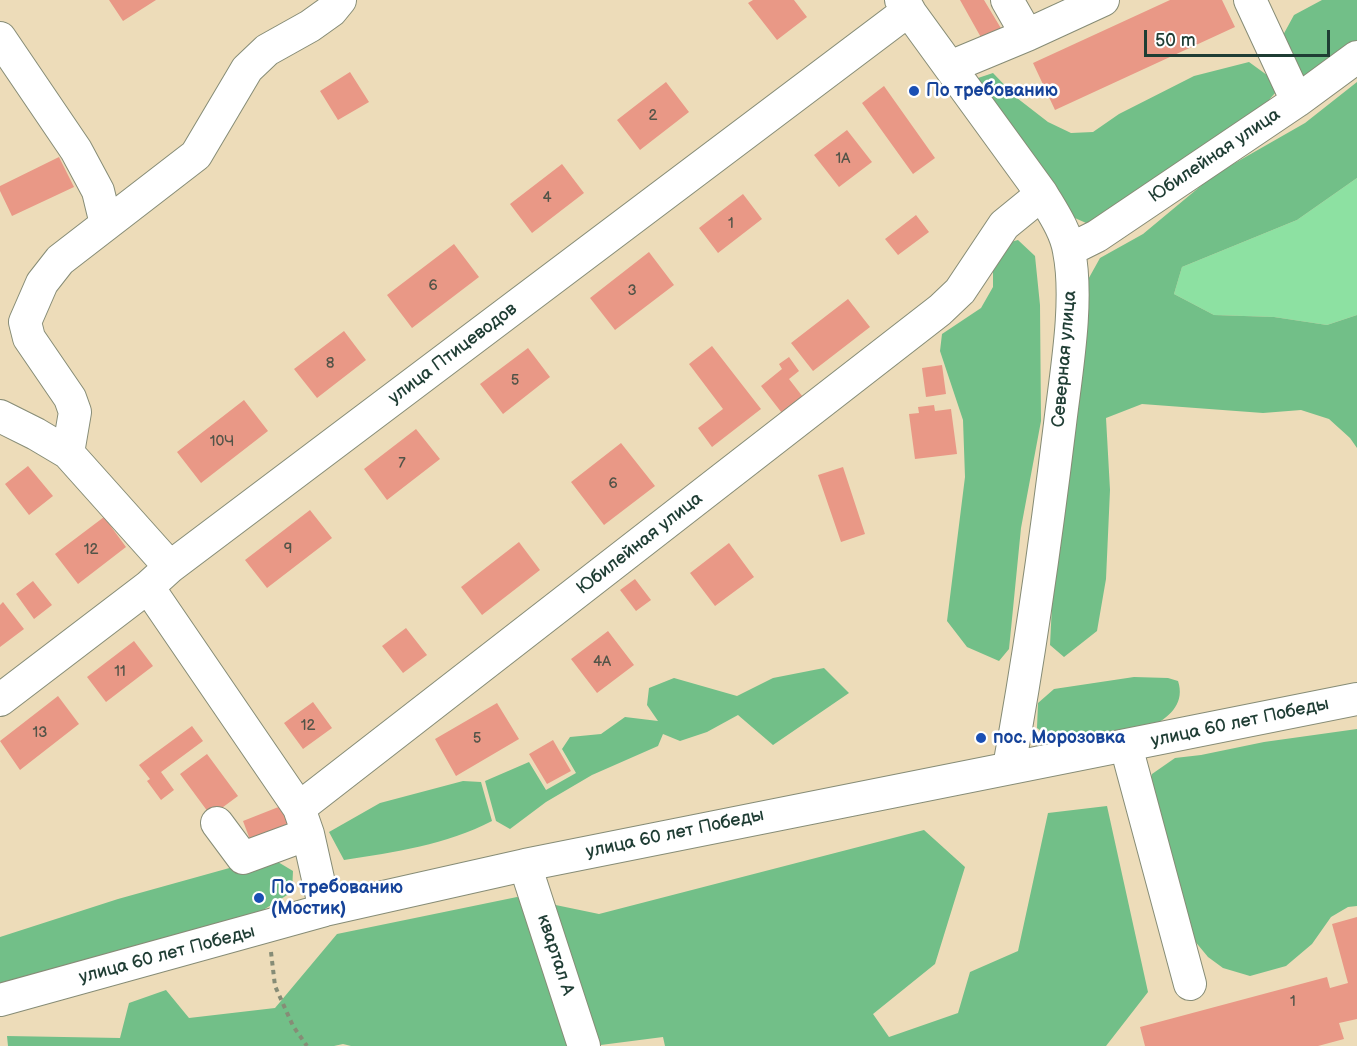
<!DOCTYPE html>
<meta charset="utf-8">
<style>
body{margin:0}
#map{position:relative;width:1357px;height:1046px;overflow:hidden;background:#eddcb9;font-family:"Balsamiq Sans",sans-serif}
canvas{display:block}
.scale{position:absolute;left:1144px;top:30px;width:186px;height:27px;box-sizing:border-box;border:3px solid #1f3d34;border-top:0;padding-left:8px;font-size:18px;line-height:21px;white-space:nowrap;color:#1f3d34;-webkit-text-stroke:4px #fff;paint-order:stroke}
</style>
<div id="map">
<canvas width="1357" height="1046"></canvas>
<div class="scale">50 m</div>
</div>
<script>
const ctx = document.querySelector('canvas').getContext('2d');
ctx.lineJoin = 'round';
function paint(path, color) {
  ctx.fillStyle = color;
  ctx.fill(path, 'evenodd');
}
function stroke(path, color, width, dash) {
  ctx.strokeStyle = color;
  ctx.lineWidth = width;
  ctx.lineCap = dash ? 'butt' : 'round';
  ctx.setLineDash(dash || []);
  ctx.stroke(path);
}
function label(font, color, halo, rows, align = 'center') {
  ctx.font = font + ' "Balsamiq Sans",sans-serif';
  ctx.lineWidth = 5;
  ctx.setLineDash([]);
  ctx.textBaseline = 'middle';
  ctx.strokeStyle = halo;
  ctx.fillStyle = color;
  for (const [text, x, y, turn = 0] of rows) {
    ctx.save();
    ctx.translate(x, y);
    ctx.rotate((+turn || 0) * Math.PI / 180);
    ctx.textAlign = isNaN(turn) ? turn : align;
    if (halo) ctx.strokeText(text, 0, 0);
    ctx.fillText(text, 0, 0);
    ctx.restore();
  }
}
paint(new Path2D(`
 M1357,178V315L1327,325L1274,317L1214,315L1174,294L1182,267L1297,220Z`), '#8de1a2');
paint(new Path2D(`
 M1322,0H1357V47L1299,81L1282,37L1294,15Z
 M1249,62L1271,78L1276,92L1249,122L1184,158L1127,206L1095,227L1066,214L985,100L978,78L993,73L1017,98L1048,122L1071,133L1093,132L1119,114L1194,76Z
 M1357,82V178L1297,220L1182,267L1174,294L1214,315L1274,317L1327,325L1357,315V448L1350,438L1329,419L1301,410L1263,413L1142,404L1106,418L1110,490L1106,579L1097,631L1064,657L1050,645L1054,565L1085,285L1100,258L1143,234L1214,175L1305,123Z
 M1018,240L1035,256L1040,305L1041,421L1021,528L1009,649L999,661L967,647L947,621L965,477L963,420L940,351L942,334L981,308L993,287V264L1007,243Z
 M824,668L849,693L773,745L738,715L707,732L680,741L663,734L658,746L592,775L546,802L510,829L496,821L485,781L529,762L546,790L576,773L562,749L570,737L601,734L625,717L658,721L647,705L649,688L674,678L737,696L773,678Z
 M1134,677L1168,678L1178,681C1185,702 1171,716 1154,725L1058,743L1037,728L1038,703L1054,689Z
 M1357,729V906L1348,907L1331,917L1312,944L1286,966L1250,976L1223,968L1208,957L1184,928L1138,821L1152,774L1175,758L1201,755L1264,742Z
 M463,781L481,782L492,821C446,845 395,852 344,860L329,832L380,803Z
 M1107,806L1148,992L1106,1046H665L663,1037L593,1046H351L343,1044L334,1046H8L7,1036L120,1038L129,1003L166,990L189,1018L275,1008L337,934L517,897L599,914L924,830L965,867L935,964L873,1014L889,1037L958,1013L970,972L1018,951L1048,813Z
 M273,859L293,871L292,892L260,912L0,984V937L118,899L251,862Z`), '#72bf88');
paint(new Path2D(`
 M109,0H156L123,21Z
 M753,0H794L807,17L777,40L748,3Z
 M960,0H984L1002,30L983,41Z
 M1170,0H1222L1235,27L1055,110L1033,63Z
 M350,72L369,102L338,120L320,91Z
 M666,82L689,112L640,150L617,120Z
 M884,86L935,158L913,174L862,103Z
 M847,130L872,162L839,187L814,155Z
 M59,157L74,187L12,216L0,191V186Z
 M562,164L584,193L532,233L510,204Z
 M743,194L762,219L718,253L699,228Z
 M916,215L929,232L898,255L885,239Z
 M454,244L479,277L412,328L387,295Z
 M649,252L674,285L615,330L590,298Z
 M848,299L870,327L813,371L791,343Z
 M344,331L366,360L317,398L294,369Z
 M712,346L761,409L712,447L698,428L723,409L689,364Z
 M528,348L550,377L503,414L480,384Z
 M789,357L799,371L789,379L806,401L785,417L761,386L782,369L779,364Z
 M942,365L946,394L926,397L922,368Z
 M244,400L268,431L201,483L177,452Z
 M934,405L935,411L951,409L957,454L915,459L909,414L919,413L918,407Z
 M416,429L440,459L387,500L364,469Z
 M621,443L655,486L604,525L571,482Z
 M28,466L53,496L29,515L5,484Z
 M843,467L865,534L841,542L818,475Z
 M310,510L332,538L267,588L245,560Z
 M104,517L126,547L78,584L55,554Z
 M519,542L540,570L482,615L461,587Z
 M729,543L754,577L715,606L690,573Z
 M635,579L651,600L636,611L620,590Z
 M33,581L52,605L34,619L16,594Z
 M3,602L24,629L0,647V605Z
 M406,628L427,655L403,673L382,646Z
 M608,631L634,665L597,693L571,659Z
 M134,641L153,666L106,702L87,677Z
 M58,696L79,724L20,770L0,741Z
 M313,702L332,728L303,749L284,723Z
 M497,703L519,739L456,776L435,739Z
 M192,726L203,741L161,772L174,790L161,800L147,781L150,779L139,765Z
 M553,740L571,771L547,784L529,754Z
 M207,754L238,796L211,816L180,774Z
 M281,806L290,830L252,845L243,821Z
 M1357,917V1019L1339,1023L1344,1039L1318,1046H1145L1140,1027L1327,977L1330,988L1348,983L1332,924Z`), '#e99886');
const minor = new Path2D(`
 M901,0L1042,194C1052,211 1066,231 1069,251C1079,301 1066,373 1060,424C1046,539 1030,653 1009,767
 M1007,0L1027,35
 M1250,0L1297,101
 M0,38L76,150L98,191L106,224
 M950,67L1027,35L1103,0
 M1069,250L1097,236L1297,101L1357,57
 M0,416L36,434L68,453L170,567
 M68,453L75,412L70,398L29,338L25,322L42,283L60,260L196,155L247,69L267,50L310,26L331,11L340,0
 M148,587L299,808
 M0,700L148,587L170,567L909,10
 M1126,746L1190,984
 M217,823L243,858L308,834
 M525,865L584,1046
 M325,910L308,834L299,808L940,310L960,291L1004,225L1042,194
 M0,1000L325,910L525,865L1357,699`);
stroke(minor, '#868c76', 34);
stroke(new Path2D(`
 M271,952L275,986L293,1026L307,1046`), '#868c76', 4, [4.5, 4.5]);
stroke(minor, '#fff', 32);
for (const [x, y, r, color] of [
 [914,91,6,"#1a4fb4"],
 [981,738,6,"#1a4fb4"],
 [259,898,6,"#1a4fb4"]
]) {
  const dot = new Path2D();
  dot.arc(x, y, r, 0, 2 * Math.PI);
  ctx.fillStyle = color;
  ctx.fill(dot);
  stroke(dot, '#fff', 2);
}
label('15px', '#525448', null, [
 ["2",653,116],
 ["1А",843,159],
 ["4",547,198],
 ["1",731,224],
 ["6",433,286],
 ["3",632,291],
 ["8",330,364],
 ["5",515,381],
 ["10Ч",222,442],
 ["7",402,464],
 ["6",613,484],
 ["9",288,549],
 ["12",91,550],
 ["4А",602,662],
 ["11",120,672],
 ["12",308,726],
 ["13",40,733],
 ["5",477,739],
 ["1",1293,1002]
]);
label('bold 18px', '#164399', '#fff', [
 ["По требованию",926,91],
 ["пос. Морозовка",993,738],
 ["По требованию",271,888],
 ["(Мостик)",271,909]
], 'left');
label('18px', '#1f3d34', '#fff', [
 ["Юбилейная улица",1215,156,-34],
 ["улица Птицеводов",453,354,-37],
 ["Северная улица",1065,359,-85],
 ["Юбилейная улица",640,544,-38],
 ["улица 60 лет Победы",1240,723,-12],
 ["улица 60 лет Победы",675,834,-12],
 ["улица 60 лет Победы",167,955,-15],
 ["квартал А",555,955,72]
]);
</script>
